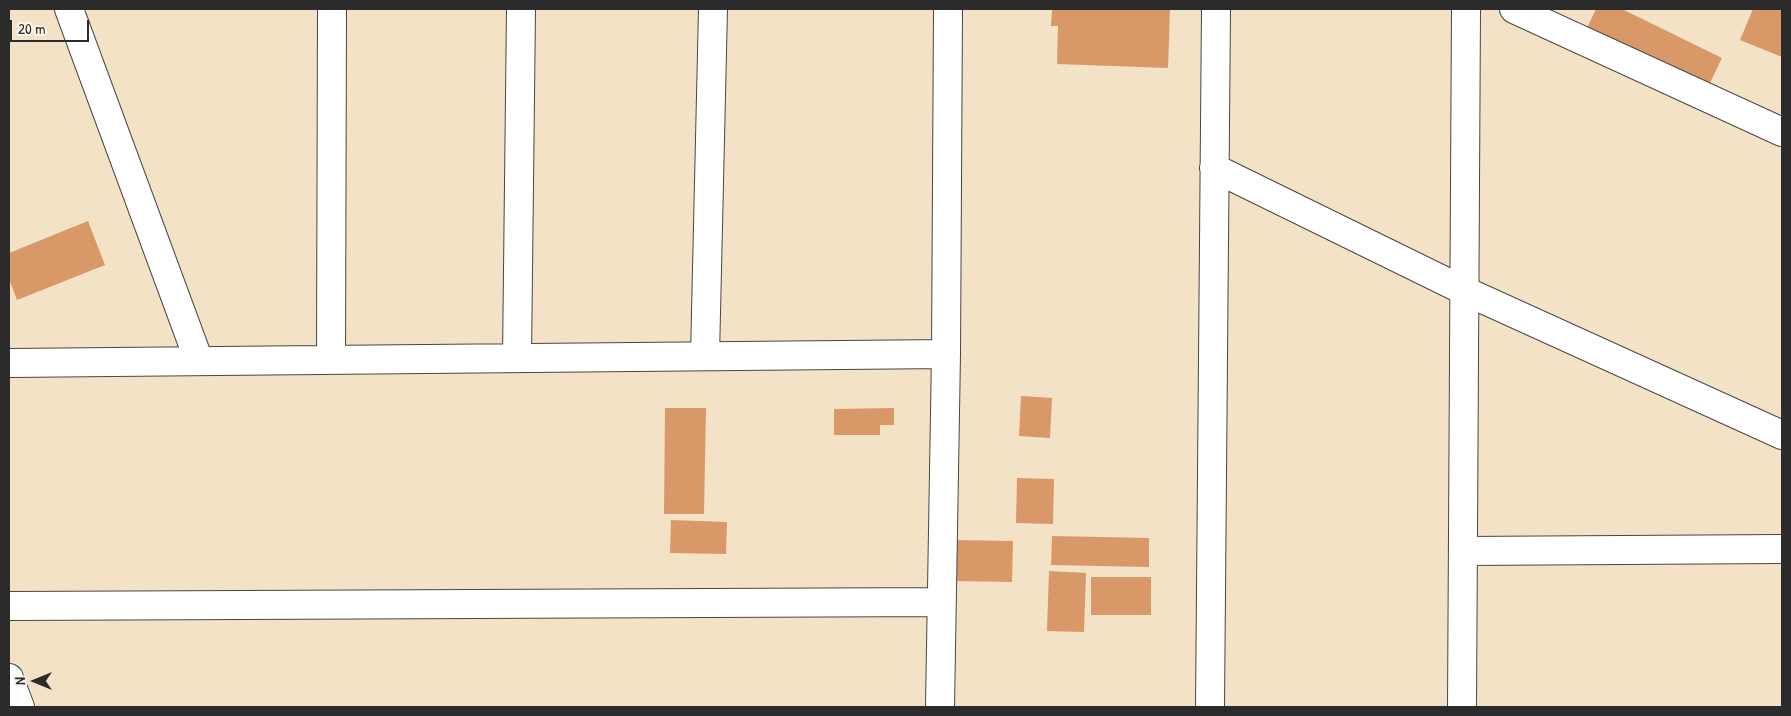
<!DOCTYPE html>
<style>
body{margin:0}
#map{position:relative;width:1791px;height:716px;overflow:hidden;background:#f4e2c7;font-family:"Patrick Hand",sans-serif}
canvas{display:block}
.frame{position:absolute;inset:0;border:10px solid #2b2b2b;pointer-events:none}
.north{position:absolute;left:10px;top:656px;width:50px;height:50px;-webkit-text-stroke:4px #fbf7ec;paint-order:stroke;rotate:270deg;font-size:14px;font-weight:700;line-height:20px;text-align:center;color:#2b2b2b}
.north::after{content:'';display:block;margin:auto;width:18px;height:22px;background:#2b2b2b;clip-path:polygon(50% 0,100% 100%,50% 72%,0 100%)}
.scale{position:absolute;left:10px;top:20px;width:79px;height:22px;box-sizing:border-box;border:2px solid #2b2b2b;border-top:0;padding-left:6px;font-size:15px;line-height:18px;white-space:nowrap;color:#2b2b2b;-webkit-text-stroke:4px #fbf7ec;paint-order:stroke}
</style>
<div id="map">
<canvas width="1791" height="716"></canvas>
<div class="frame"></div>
<div class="north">N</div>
<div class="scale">20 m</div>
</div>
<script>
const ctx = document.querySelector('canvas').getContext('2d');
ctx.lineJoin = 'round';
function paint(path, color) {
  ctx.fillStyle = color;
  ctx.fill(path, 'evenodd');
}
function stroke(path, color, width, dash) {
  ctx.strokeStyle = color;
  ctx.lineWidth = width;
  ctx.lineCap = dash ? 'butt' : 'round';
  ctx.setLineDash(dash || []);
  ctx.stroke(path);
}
paint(new Path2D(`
 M1052,9H1170L1168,68L1057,64L1058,26H1051Z
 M1596,9H1622L1722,58L1707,89L1586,30Z
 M1753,9H1782V57L1740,40Z
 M88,221L105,265L17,300L9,279V253Z
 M1021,396L1052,398L1050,438L1019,436Z
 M665,408H706L704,514H664Z
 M894,408V425H880V435H834V409Z
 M1017,478L1054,479L1053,524L1016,523Z
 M671,520L727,522L726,554L670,553Z
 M1052,536L1149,538V567L1051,565Z
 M953,540L1013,541L1012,582L952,581Z
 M1049,571L1086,573L1084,632L1047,631Z
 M1091,577H1151V615H1091Z`), '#d99867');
const minor = new Path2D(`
 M69,9L199,361
 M1514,9L1782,132
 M1214,168L1465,291L1782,435
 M705,356L713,9
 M517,358L521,9
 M331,360L332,9
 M9,363L946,354
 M1463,551L1782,549
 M9,606L941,602
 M9,678L20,707
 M940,707L946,354L948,9
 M1210,707L1216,9
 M1462,707L1466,9`);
stroke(minor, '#494642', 30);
stroke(minor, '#fff', 28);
</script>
